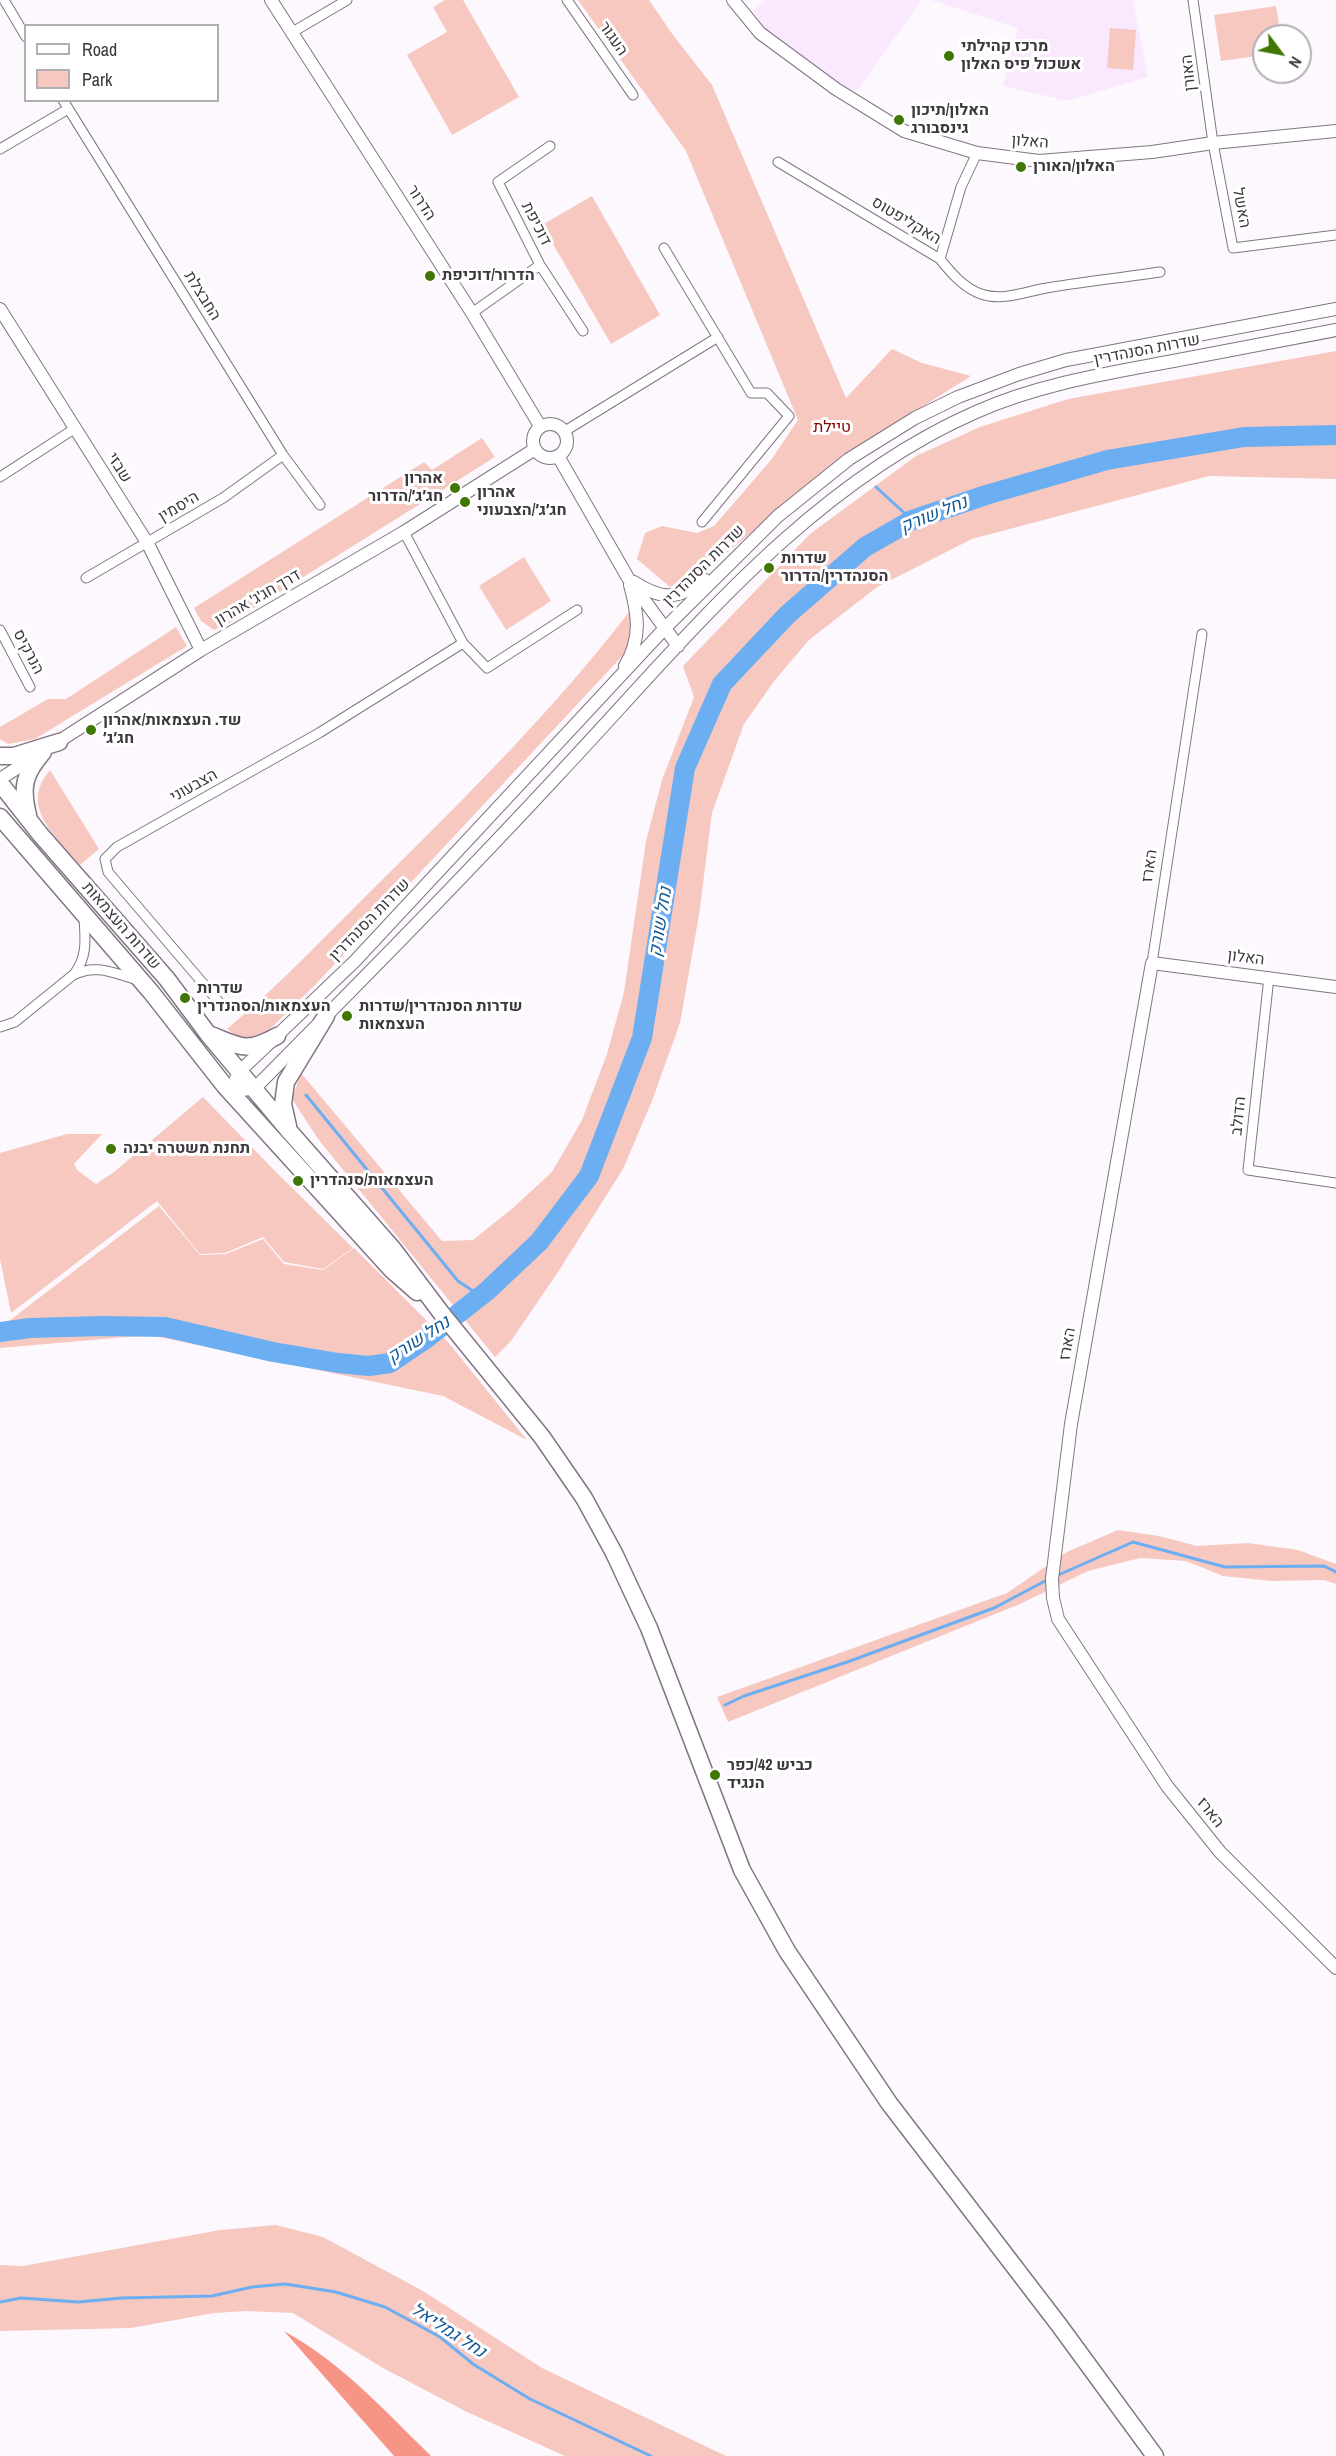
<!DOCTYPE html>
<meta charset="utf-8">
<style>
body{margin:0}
#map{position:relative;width:1336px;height:2456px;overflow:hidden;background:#fdf8fe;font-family:"Archivo Narrow",sans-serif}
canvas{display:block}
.legend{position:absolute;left:24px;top:24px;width:195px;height:78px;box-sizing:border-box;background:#fff;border:2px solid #b1afb2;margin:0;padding:8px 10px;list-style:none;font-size:18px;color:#3d373e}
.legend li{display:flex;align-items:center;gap:12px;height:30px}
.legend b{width:30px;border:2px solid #b1afb2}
.north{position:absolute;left:1252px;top:24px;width:60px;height:60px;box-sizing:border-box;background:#fff;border:2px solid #b1afb2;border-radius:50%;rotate:122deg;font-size:16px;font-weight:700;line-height:24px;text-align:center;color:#3d373e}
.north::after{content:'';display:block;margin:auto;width:21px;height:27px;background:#3f7604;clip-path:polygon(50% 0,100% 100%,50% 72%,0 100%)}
</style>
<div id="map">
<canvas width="1336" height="2456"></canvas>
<ul class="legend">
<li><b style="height:8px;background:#fff"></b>Road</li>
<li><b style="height:16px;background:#f6c8c0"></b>Park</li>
</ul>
<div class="north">N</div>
</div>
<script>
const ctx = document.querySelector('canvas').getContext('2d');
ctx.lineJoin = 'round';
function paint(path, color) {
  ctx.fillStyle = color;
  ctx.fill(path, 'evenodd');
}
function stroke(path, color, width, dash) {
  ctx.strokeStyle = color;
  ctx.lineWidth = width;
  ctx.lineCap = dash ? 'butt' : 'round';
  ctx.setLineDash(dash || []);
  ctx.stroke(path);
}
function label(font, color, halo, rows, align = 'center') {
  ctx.font = font + ' "Archivo Narrow",Heebo,sans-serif';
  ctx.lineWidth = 6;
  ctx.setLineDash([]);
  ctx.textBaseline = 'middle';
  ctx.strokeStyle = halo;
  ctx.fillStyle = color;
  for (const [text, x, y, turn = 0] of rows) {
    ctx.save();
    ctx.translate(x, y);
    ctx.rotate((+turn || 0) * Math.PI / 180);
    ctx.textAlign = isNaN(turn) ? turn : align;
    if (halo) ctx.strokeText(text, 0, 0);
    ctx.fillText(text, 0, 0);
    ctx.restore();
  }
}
paint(new Path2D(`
 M765,0H922L857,91L846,87L767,32L753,11Z
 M931,0H1133L1148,77L1067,101L1003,86L1018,28Z`), '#fae8ff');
paint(new Path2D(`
 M445,0H463L519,97L452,135L407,55L447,32L433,7Z
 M578,0H649L673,35L712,85L846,398L892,349L922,363L971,376L884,431L790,500L704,572L670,587L637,559L645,533L662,526L697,533L714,526L771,460L798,420L686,151Z
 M1276,6L1281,36H1264V55L1221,61L1214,15Z
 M1110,28L1136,30L1133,70L1107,68Z
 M592,196L660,315L611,344L542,225Z
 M1336,351V479L1209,476L972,539L877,587L809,640L775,680L744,724L712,813L699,915L680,1023L652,1101L623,1169L558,1272L511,1341L495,1357L318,1139L292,1099L301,1073L442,1241L473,1240L514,1207L552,1172L582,1120L607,1054L624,992L646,841L662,780L694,697L683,666L810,534L916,456L980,427L1068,399Z
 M482,438L495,457L230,623L214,630L201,621L194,608L424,462L432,470Z
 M524,557L551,601L506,630L479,586Z
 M629,612L635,620L627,651L316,984L268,1031L243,1040L227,1029C283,982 333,928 385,877C470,793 556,707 629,612Z
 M176,627L187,646L35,739L8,744L0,739V727L48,699H66Z
 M50,770L99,849L80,865C57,837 18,807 50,770Z
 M203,1097L275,1171L353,1248L323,1269L284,1262L263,1237L225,1253L200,1254L157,1201L11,1313L0,1259V1153L67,1134H102L74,1164L77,1170L96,1184L114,1172Z
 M159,1206L200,1255L226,1254L263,1239L284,1264L323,1270L354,1248L448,1342L527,1440L443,1396L149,1335L0,1348V1326L5,1324Z
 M1118,1530L1159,1536L1197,1546L1248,1543L1298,1550L1336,1564V1584L1324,1580L1272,1581L1223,1576L1186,1561L1140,1558L1088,1571L1020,1604L728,1722L717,1697L1007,1593L1067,1552Z
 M276,2225L323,2237L423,2291L542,2368L726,2456H565L465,2411L383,2368L293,2313L247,2311L214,2313L131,2328L0,2331V2265L23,2266L220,2230Z`), '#f6c8c0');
paint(new Path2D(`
 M284,2331C342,2363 384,2410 431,2456H394Z`), '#f69585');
stroke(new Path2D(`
 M876,487L912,520
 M306,1095L458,1281L476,1293L487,1291
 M1056,1576L1133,1542L1225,1567L1324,1566L1336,1572
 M725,1705L744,1696L850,1661L994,1608L1047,1580
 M0,2302L21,2298L78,2302L122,2298L212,2296L252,2287L285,2284L336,2292L385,2307L440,2337L473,2364L530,2399L651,2456`), '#6caef2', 3);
stroke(new Path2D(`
 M0,1332L30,1328L102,1326L165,1327L273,1352L338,1363L369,1366L390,1363L427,1338L487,1291L539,1242L589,1176L642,1038L685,768L722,684L787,615L865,547L912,520L986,495L1107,460L1244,437L1336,435`), '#6caef2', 20);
const street = new Path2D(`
 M4,0L26,37
 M567,0L633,95
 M1193,0L1213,143L1233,248L1336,235
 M291,33L347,0
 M63,100L283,455L320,505
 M550,146L498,182L540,265L583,331
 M0,149L68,109
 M778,162L940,259C951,273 964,288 981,294C1001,301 1022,293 1041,289C1080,282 1120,278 1160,272
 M664,248L751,393H767L789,416L702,522
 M940,259L961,187L977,153
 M472,313L540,265
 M565,431L718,337
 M0,477L74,429
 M86,578L223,498L283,455
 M0,630L30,687
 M463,643L487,668L577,610
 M1152,963L1202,634
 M75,973C88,955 85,938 84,917
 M1269,977L1248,1170L1336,1183
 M224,1008L108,872L105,859L117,847L319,733L463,643L404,532
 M0,1027L15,1022L73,975C97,963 115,974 139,980`);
const secondary = new Path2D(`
 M271,0L472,313L540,426
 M733,0L760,33L836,89L904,131L977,153L1039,161L1152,152L1213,143L1336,131
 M0,309L148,544L201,650
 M533 441a17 17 0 1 1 34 0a17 17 0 1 1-34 0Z
 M558,456L628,578L678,646
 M634,582C663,601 678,599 705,580
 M625,666C642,638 638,614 630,585
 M53,745L201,650L404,532L535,449
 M0,779L36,756
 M1336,987L1152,963L1071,1424L1052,1579L1053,1598L1058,1619L1167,1786L1220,1852L1336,1968
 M230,1092L239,1072L355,961L665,628L778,516L849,459L915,418L958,397L1019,374L1066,360L1336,309
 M230,1092L255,1088C358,984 461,880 560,773C685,640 805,487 976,412C1036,385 1103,374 1168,362C1224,351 1280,341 1336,330`);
const highway = new Path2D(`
 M0,756H14L59,742
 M0,783L40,834L167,979L208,1034L290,1132L393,1249L442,1314L542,1437L584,1498L614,1553L649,1628L742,1870L787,1951L889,2103L1059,2325L1155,2456
 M28,815C21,787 24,774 43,752
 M0,817L151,992L224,1085L392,1270L417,1292
 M211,1035C242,1047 246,1053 277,1036
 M288,1126L283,1104L286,1082L326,1016`);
stroke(street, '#817584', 11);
stroke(secondary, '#817584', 14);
stroke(highway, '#817584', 19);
stroke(street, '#fff', 9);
stroke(secondary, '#fff', 12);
stroke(highway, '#fff', 16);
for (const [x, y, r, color] of [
 [949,56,6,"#3f7604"],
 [899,120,6,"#3f7604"],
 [1021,167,6,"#3f7604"],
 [430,276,6,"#3f7604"],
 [455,488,6,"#3f7604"],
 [465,502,6,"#3f7604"],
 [769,568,6,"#3f7604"],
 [91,730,6,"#3f7604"],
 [185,998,6,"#3f7604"],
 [347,1016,6,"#3f7604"],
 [111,1149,6,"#3f7604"],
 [298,1181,6,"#3f7604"],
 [715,1775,6,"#3f7604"]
]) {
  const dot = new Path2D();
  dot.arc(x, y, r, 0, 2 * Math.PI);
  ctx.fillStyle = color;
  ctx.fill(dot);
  stroke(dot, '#fff', 2);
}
label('16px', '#3d373e', '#fff', [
 ["העגור",613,39,55],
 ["האורן",1189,73,-96],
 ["האלון",1030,142,4],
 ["הדרור",421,203,57],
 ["האשל",1241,208,79],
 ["האקליפטוס",906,221,31],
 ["דוכיפת",536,224,63],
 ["החבצלת",202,296,58],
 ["שדרות הסנהדרין",1147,350,-11],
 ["שבזי",119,468,58],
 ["היסמין",179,507,-31],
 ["שדרות הסנהדרין",704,566,-45],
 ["דרך חג'ג' אהרון",258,598,-30],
 ["הנרקיס",28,652,62],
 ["הצבעוני",194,786,-29],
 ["הארז",1150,866,-81],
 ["שדרות הסנהדרין",370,920,-46],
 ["שדרות העצמאות",121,926,49],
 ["האלון",1246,958,7],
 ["הדולב",1239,1116,-84],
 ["הארז",1068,1344,-80],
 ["הארז",1210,1813,52]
]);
label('bold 16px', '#3d373e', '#fff', [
 ["מרכז קהילתי",961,47],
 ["אשכול פיס האלון",961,65],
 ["האלון/תיכון",911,111],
 ["גינסבורג",911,129],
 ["האלון/האורן",1033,167],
 ["הדרור/דוכיפת",442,276],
 ["אהרון",443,479,"right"],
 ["חג׳ג׳/הדרור",443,497,"right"],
 ["אהרון",477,493],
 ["חג׳ג׳/הצבעוני",477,511],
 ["שדרות",781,559],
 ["הסנהדרין/הדרור",781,577],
 ["שד. העצמאות/אהרון",103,721],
 ["חג׳ג׳",103,739],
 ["שדרות",197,989],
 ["העצמאות/הסהנדרין",197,1007],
 ["שדרות הסנהדרין/שדרות",359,1007],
 ["העצמאות",359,1025],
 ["תחנת משטרה יבנה",123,1149],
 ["העצמאות/סנהדרין",310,1181],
 ["כביש 42/כפר",727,1766],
 ["הנגיד",727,1784]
], 'left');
label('16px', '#7d0400', '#fff', [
 ["טיילת",832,428]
]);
label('italic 18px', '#125996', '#fff', [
 ["נחל שורק",934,515,-22],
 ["נחל שורק",661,922,-81],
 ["נחל שורק",419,1340,-33],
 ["נחל גמליאל",448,2331,33]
]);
</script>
